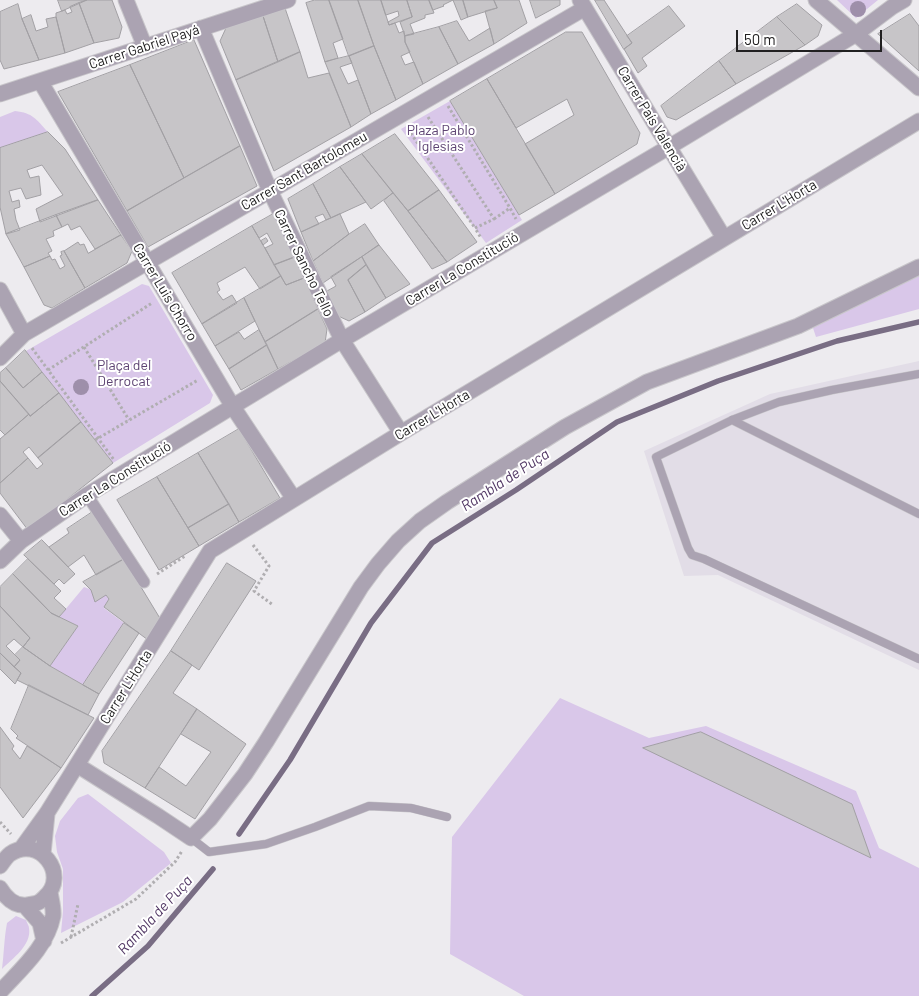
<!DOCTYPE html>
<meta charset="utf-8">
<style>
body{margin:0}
#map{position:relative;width:919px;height:996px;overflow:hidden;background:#edebef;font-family:Barlow,sans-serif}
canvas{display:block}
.scale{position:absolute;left:736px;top:30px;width:146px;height:22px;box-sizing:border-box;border:2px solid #212021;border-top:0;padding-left:6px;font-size:15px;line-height:18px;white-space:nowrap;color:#212021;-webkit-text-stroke:4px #fff;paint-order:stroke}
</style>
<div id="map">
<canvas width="919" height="996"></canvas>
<div class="scale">50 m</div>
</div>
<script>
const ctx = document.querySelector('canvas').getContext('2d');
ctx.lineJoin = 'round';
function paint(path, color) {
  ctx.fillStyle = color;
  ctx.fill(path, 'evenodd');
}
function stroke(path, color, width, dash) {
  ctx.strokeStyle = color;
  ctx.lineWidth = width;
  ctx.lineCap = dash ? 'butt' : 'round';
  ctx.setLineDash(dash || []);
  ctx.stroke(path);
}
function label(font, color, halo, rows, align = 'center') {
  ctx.font = font + ' Barlow,sans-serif';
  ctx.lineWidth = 4;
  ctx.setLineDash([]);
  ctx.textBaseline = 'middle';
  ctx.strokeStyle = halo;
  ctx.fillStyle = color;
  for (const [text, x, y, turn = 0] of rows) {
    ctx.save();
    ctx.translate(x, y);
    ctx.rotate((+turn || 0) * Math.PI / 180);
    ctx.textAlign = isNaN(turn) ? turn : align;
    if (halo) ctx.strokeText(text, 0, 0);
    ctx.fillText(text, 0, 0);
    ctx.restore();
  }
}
paint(new Path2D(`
 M919,361V670L718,575L684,576L644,451L770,394Z`), '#e2dde7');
paint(new Path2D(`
 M837,0H878L856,18Z
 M450,101L522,220L486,243L401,129Z
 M15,111C33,113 36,119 48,132L0,148V117Z
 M919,276V309L816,337L812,325Z
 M142,284L149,286L213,395L210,403L113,463L26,351Z
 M84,587L106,595L109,599L104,608L124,623L83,685L50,666L78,626L59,617Z
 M560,698L649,738L706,726L856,791L879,848L919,868V996H524L450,954L452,837Z
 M88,794L164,852L171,863L123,902L61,933L63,911V869L57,852L55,836L60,821L78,798Z
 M16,916L26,920C27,923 29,926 29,928C32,945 12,959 2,969C4,954 4,939 7,923Z`), '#d9c7e9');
stroke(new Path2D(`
 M239,834L290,760L371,623L432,543L516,490L617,422L718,381L837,341L919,322
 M92,996L148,946L213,869`), '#796d84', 5.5);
const building = new Path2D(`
 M58,0H87L62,11Z
 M87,0H112L122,27L119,38L94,43L79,3Z
 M315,0H329L343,39L333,43L338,58L325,62L306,3Z
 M329,0H358L374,46L349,56Z
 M358,0H381L389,25L395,23L399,33L404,31L405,42L410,52L401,56L405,65L414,62L423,84L396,100L374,46Z
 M381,0H407L412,17L389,25L388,22L399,16L398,11L386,15Z
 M407,0H429L434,13L425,15V18L410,24L414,34L405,36L400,22L412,17Z
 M429,0H463L468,17L461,20L453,0L443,5L444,6L433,10Z
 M463,0H494L497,8L468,17Z
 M494,0H519L527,23L494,44L485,11L497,8Z
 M530,0H560V5L536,18Z
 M595,0H604L632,43L624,49Z
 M79,3L94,43L65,53L56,17V13L65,10L67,14L72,12L70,7Z
 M18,4L22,19L39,60L4,69L0,60V12Z
 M797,4L822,25L818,36L805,45L777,17Z
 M669,6L685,26L642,58L647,66L638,73L624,49L632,43L627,36Z
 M285,8L300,52L278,62L263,16Z
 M910,14L919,26V71L878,34Z
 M31,15L36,31L48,27L46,19L56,17L65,53L39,60L22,19Z
 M263,16L278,62L236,80L220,41L226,28Z
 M777,17L805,45L736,84L719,61Z
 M457,21L469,41L490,28L494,44L458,64L439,27Z
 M439,27L458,64L423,84L405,42V36Z
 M566,32H582L640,133L637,144L555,194L525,144L574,115L567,99L516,128L487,79Z
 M194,40L240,146L184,178L130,65Z
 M374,46L396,100L371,114L349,56Z
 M300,52L308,78L329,73L351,127L274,171L236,80Z
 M349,56L352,63L340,67L348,84L358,80L371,114L351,127L325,62Z
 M719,61L736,84L676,120L667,117L661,106Z
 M130,65L184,178L127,211L58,92Z
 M487,79L555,194L519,215L450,101Z
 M48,132L65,149L98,200L40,222L36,209L63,195L42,165L27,170L30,178L39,176L41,195L26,199L21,188L9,191L12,202L19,200L20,207L14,209L16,220L20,230L6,234L0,207V148Z
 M395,134L439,190L408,211L362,154Z
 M240,146L257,186L148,247L127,211Z
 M362,154L393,193L371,209L340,167Z
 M340,167L366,202L331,218L313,184Z
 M313,184L331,218L326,220L323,214L315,217L319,224L301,232L288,199Z
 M439,190L477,242L447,262L408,211Z
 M393,193L408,211L447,262L432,269L384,201Z
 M98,200L121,235L95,249L80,226L71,230L68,224L62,227L56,215Z
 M275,213L295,257L274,265L265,248L273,244L267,233L259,238L252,226Z
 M340,214L349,234L313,261L301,232L326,220Z
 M56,215L62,227L53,231L54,236L46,239L52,251L48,253L50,256L24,267L6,234Z
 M365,224L379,245L323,283L313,261L349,234Z
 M252,226L281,276L260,289L245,267L217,283L220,290L217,292L223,300L232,295L237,303L202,324L172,273Z
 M121,235L132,251L127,263L85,288L64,251L78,242L80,245L84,244L88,253Z
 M266,238L268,241L263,245L261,241Z
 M379,245L410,284L386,298L362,257Z
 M64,251L85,288L52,308L44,305L24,267L50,256L52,260L55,259L60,269L65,266L60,256L62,255L61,252Z
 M295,257L304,278L286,285L274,265Z
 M362,257L366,265L348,280L365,312L349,321L336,315L327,291L336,286L331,277Z
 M366,265L386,298L365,312L348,280Z
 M281,276L286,285L304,278L318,309L265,342L244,298Z
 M244,298L255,321L215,346L202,324Z
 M318,309L327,329L325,343L278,369L265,342Z
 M259,330L267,345L229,369L215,346L239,332L244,339Z
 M267,345L278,369L241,390L229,369Z
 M25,350L42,372L23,388L6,368Z
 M6,368L23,388L42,372L59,393L30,416L0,381V373Z
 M0,381L29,414L5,435L0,430Z
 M59,393L81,422L38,458L29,447L23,452L28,458L0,483V439L29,414L30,416Z
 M81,422L113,463L28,530L0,493V483L28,458L37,469L43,464L38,458Z
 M239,429L280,498L239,522L198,453Z
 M198,453L229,504L188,528L157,477Z
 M157,477L199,546L159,570L117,500Z
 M229,504L239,522L199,546L188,528Z
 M94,511L124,559L96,575L84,555L68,567L49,547L69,533L67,529Z
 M42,540L75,574L64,584L59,579L54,584L24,555Z
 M28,559L61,591L54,598L66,609L59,617L51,613L13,574Z
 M124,559L161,620L148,640L104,607L109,599L106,595L95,602L91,590L83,582Z
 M227,563L256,581L199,670L171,651Z
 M13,574L51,613L78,626L50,666L23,647L30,638L0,606V587Z
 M0,606L30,638L23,647L14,639L6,646L20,660L14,667L0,653Z
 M124,623L139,633L99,694L83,685Z
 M23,647L50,666L99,694L88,715L17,680L21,673L14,667L20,660L15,655Z
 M171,651L192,665L173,693L197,709L145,788L104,763L102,751Z
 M0,653L21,673L15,684L0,669Z
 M29,685L94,718L61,768L16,738L18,736L11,729Z
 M197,709L246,744L195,819L145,788L159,767L186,786L211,752L181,734Z
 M0,727L14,746L12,749L20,759L27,746L61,768L23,818L0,787Z
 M701,732L852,804L871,858L643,748Z`);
paint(building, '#c7c5c8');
stroke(building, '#a2a0a4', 1);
const service = new Path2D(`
 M919,374L832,390L779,402L732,420L656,457L688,548L692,555L704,559L919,659
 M732,420L919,514
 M191,838L209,852L266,844L315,827L369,806L411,808L447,817`);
const pedestrian = new Path2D(`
 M87,495L144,582`);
const minor = new Path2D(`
 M126,0L145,47
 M580,0L724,238
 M816,0L919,88
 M201,28L270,191L342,340L401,433
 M40,81L233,407L294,499
 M0,94L288,0
 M0,290L24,334
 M0,358L24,334L585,8
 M0,515L21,541
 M0,561L21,541L87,495L342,340L669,147L856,34L892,7L904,0
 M77,765L158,816L191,838L210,819L245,774L266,742L361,587L378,564L398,541L420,521L447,502L565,427L647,382L798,326L919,267
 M21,849L47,813L210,551L401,433L919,121
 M43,854L47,814
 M0,866C3,862 6,857 10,854C39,834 70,875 45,897C43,899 41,901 39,902C36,904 31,904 28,905C15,907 6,898 0,888
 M25,906L40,923L44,941
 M0,992C21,969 47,947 53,916C54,909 51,899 50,892`);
stroke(service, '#c8c6ca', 9);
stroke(pedestrian, '#c8c6ca', 13);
stroke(minor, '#c8c6ca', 17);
stroke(new Path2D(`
 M448,106L510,208
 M428,117L494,219L475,228L481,238
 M408,129L475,228
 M494,219L510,208L516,219
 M84,347L129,420
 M32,348L114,460
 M48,370L152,303
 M95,440L198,380
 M253,545L269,566L254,591L273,605
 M157,574L185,556
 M0,822L11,834
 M71,937L78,904
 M61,943L136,899L175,862L182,851`), '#b0aeb1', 3, [2.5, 2.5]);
stroke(service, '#aba3b2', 8);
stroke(pedestrian, '#aba3b2', 11);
stroke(minor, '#aba3b2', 15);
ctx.fillStyle = '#9e8faa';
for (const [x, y] of [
 [858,9],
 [81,387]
]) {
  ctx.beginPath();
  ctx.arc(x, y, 8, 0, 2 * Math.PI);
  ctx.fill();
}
label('14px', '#212021', '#fff', [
 ["Carrer Gabriel Payá",144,47,-18],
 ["Carrer País Valencià",652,119,59],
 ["Carrer Sant Bartolomeu",304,171,-30],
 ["Carrer L'Horta",779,205,-31],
 ["Carrer Sancho Tello",304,263,64],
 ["Carrer La Constitució",462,269,-31],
 ["Carrer Luis Chorro",165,292,59],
 ["Carrer L'Horta",432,415,-31],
 ["Carrer La Constitució",115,479,-32],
 ["Carrer L'Horta",126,687,-58]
]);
label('14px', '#5d4372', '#fff', [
 ["Plaza Pablo",441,130],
 ["Iglesias",441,146],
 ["Plaça del",124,365],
 ["Derrocat",124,381]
]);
label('italic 15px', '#523865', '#fff', [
 ["Rambla de Puça",505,480,-33],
 ["Rambla de Puça",155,915,-47]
]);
</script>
